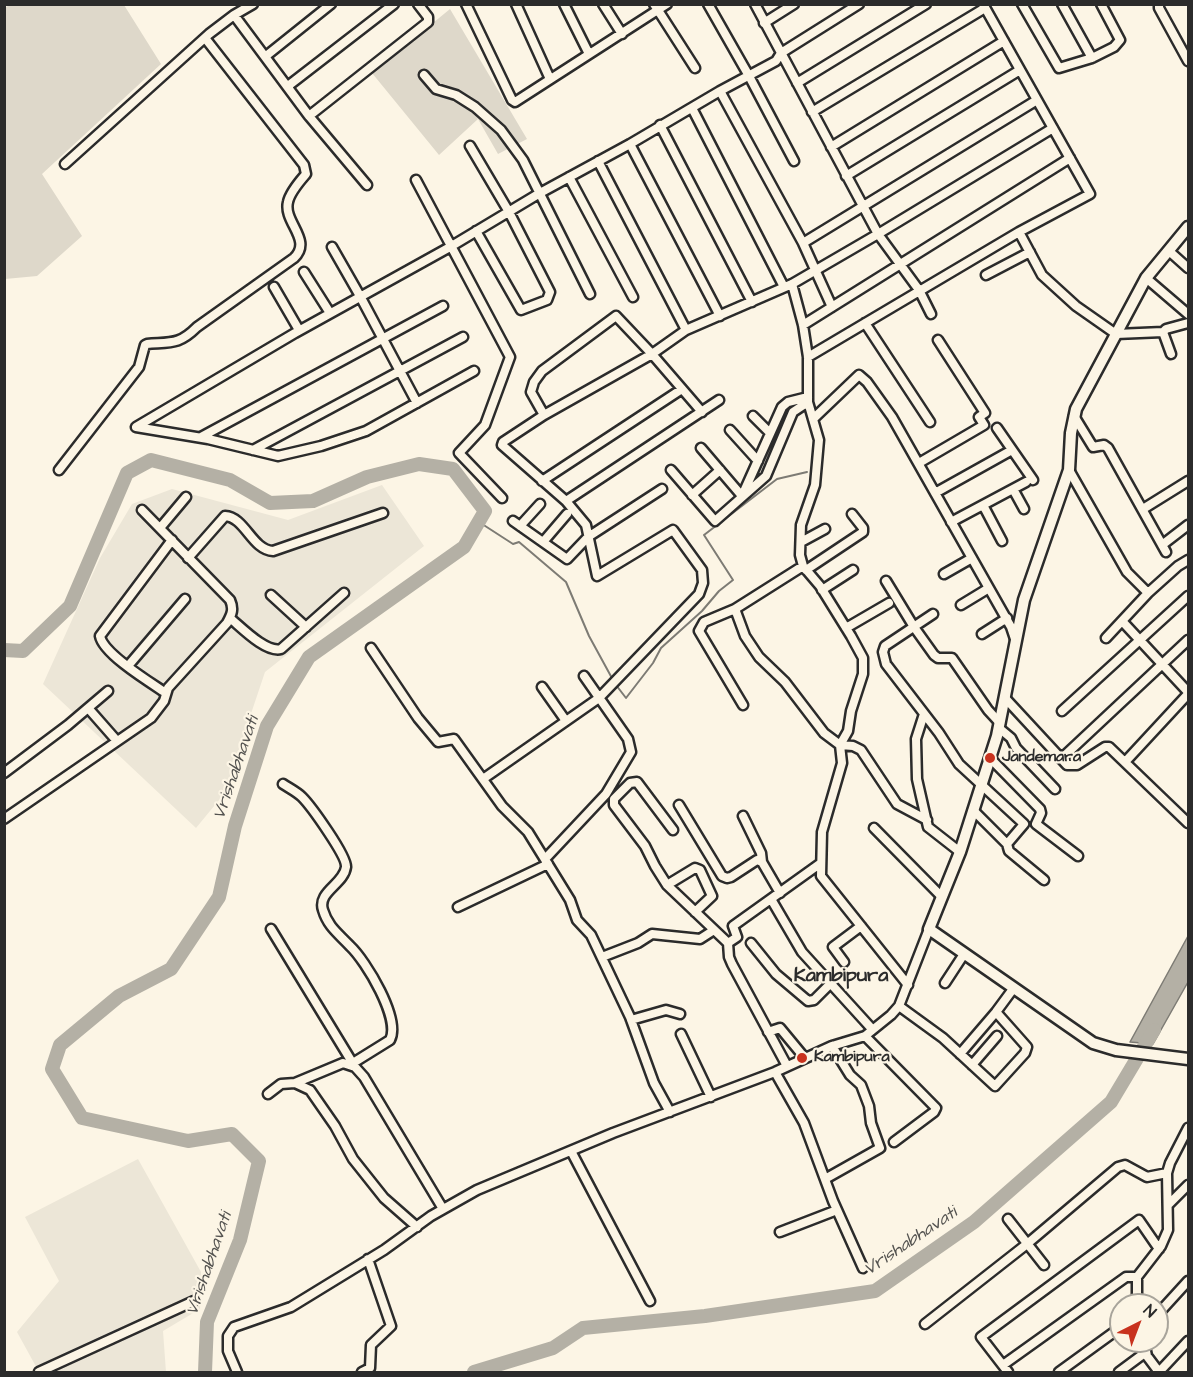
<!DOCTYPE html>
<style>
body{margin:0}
#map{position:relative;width:1193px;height:1377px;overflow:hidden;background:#fcf5e5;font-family:"Architects Daughter",sans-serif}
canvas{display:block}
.frame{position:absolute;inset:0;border:6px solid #2b2b2b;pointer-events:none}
.north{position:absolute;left:1109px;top:1293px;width:60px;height:60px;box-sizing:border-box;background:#fcf5e5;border:2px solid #a8a49b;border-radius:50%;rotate:42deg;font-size:16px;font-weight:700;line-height:24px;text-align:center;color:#2b2b2b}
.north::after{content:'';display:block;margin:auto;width:21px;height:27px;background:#c8321e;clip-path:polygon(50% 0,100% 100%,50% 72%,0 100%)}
</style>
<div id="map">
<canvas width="1193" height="1377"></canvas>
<div class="frame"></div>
<div class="north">N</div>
</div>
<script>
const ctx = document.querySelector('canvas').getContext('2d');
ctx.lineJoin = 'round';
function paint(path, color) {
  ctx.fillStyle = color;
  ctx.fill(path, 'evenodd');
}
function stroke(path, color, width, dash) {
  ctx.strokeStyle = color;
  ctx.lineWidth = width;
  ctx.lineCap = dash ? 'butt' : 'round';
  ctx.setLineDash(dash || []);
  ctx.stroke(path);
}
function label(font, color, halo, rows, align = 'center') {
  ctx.font = font + ' "Architects Daughter",sans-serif';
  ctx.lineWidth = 4.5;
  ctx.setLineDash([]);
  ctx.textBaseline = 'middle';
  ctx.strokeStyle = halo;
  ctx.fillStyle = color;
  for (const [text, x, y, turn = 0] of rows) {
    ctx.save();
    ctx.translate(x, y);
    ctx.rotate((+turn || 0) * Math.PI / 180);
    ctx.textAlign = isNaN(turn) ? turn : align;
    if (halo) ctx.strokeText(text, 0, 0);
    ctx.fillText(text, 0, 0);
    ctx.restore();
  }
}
paint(new Path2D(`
 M382,485L424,546L265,672L224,794L196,828L43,684L100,558L132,504L172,489L288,520Z
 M138,1159L201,1272L200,1309L163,1331L166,1372H39L17,1332L59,1281L25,1217Z`), '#ece6d7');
paint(new Path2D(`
 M10,5H124L161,64L42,174L82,236L37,276L5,279L4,8Z
 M450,9L527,139L498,154L478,119L439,155L372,73Z`), '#ded8ca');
const water = new Path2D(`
 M1188,936V982L1153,1044L1130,1042Z`);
paint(water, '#b4b0a5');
stroke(water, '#7d7b74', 1.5);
stroke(new Path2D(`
 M479,522L513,544L519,542L566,582L589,636L613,680
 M616,685L626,698L653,663L661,648L702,611L719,591L733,580L704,535L777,479L807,472`), '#7d7b74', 2);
stroke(new Path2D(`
 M4,650L23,651L70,606L127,473L151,460L230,480L270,503L313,501L367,477L419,464L453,469L485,511L464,547L309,657L267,726L235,826L219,897L171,969L119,996L60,1045L52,1069L82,1118L188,1141L232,1134L259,1161L240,1240L207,1322L205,1372
 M474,1372L553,1348L583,1328L705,1316L875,1291L974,1222L1111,1102L1154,1030`), '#b4b0a5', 14);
const minor = new Path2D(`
 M466,4L512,100L515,102L667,4
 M516,4L550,79
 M564,4L589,54
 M603,4L622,34
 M654,4L695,68
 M708,4L749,76L794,161
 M755,4L878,234L919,290L931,314
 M1022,4L1059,68L1092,58L1062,4
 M1159,4V8L1188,61
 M234,15L309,116L428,22V17L418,4
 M764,23L794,4
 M266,56L331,4
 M1092,58L1114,47L1120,40L1101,4
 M424,75L436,89L456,95L475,107L501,130L523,160L590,294
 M797,83L926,4
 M288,86L394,4
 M720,91L803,243L832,307
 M692,108L784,287
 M812,112L985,8
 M309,116L367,185
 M660,125L752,302
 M630,144L720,316
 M470,146L509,212L550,292L547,300L521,310L476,231
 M831,147L1004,41
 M598,161L686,330
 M65,164L209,34L234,15L253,4
 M846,176L1020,70
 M569,177L633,297
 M416,180L510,357L485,425L459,453L502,498
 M1019,232L1042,275L1076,306L1116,334L1163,332
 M803,243L1037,100
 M332,247L360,296L417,403
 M1169,251L1188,268
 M304,272L330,313
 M986,275L1030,252
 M1146,278L1188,314
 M792,284L803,325L808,357V402L819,440L815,485L801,525L800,555L803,566L820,586L851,636L863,658V674L851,711L848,731L840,745L842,763L822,832L821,876L908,985
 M274,287L299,330
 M865,323L930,422
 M803,325L1070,158
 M1171,354L1163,332L1166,329L1188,323
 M808,357L1019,232L1090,194L983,4
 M474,371L366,431L321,446L278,456L208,439L136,427L295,333L450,247L540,193L630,144L720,91L776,61L781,53L859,4
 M719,400L566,501L502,445L503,442L544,415L652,354L686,330L792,284L878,234L1053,128
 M544,415L531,392L534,382L542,371L616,316L652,354L702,412
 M753,416L770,433
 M1074,416L1093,447L1104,445L1108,448L1166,552
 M813,419L859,375L867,382L892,417L1011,627L1015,639
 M997,428L1033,480
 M730,430L758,461
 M201,437L443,306
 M701,448L742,496L782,407L788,402L808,397
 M253,450L463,337
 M919,463L984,425L979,417L985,413L938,340
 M59,470L139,367L145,345L147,344C171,342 179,345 197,327L294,258C313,240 283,222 288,202C290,192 300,181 306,174L304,165L205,38
 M671,470L715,521L766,476L793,412L808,402
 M1069,470L1127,572L1148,593L1178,566L1188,560
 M542,481L682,389
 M1013,489L1024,509
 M935,493L1012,450
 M692,495L720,470
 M983,505L1002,541
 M1143,509L1188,481
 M513,521L567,559L588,537L662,489
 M951,522L1026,482
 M520,526L540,504
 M160,528L186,497
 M543,542L567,514
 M801,542L825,529
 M1162,545L1188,525
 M188,558L225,516C245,517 252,550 273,551L383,513
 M803,566L735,609L745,636L759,657L785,682L824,733L840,745L853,746L861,750L897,804L927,820
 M806,570L863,532V528L852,514
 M944,574L972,558
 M886,581L914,627L934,655L938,658H952L988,710L1000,723
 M822,590L853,570
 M271,595L306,627
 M961,605L989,588
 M735,609L704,622L699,631L743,705
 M933,614L885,646L883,652L886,664L939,733L959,764L1024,824L1007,844L973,810
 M230,618C242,628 266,653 281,649L344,593
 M1122,621L1188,692
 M846,628L889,603
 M982,634L1007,618
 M1106,638L1148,593
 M371,648L418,718L438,742L454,739L502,806L528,832L570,900L577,920L591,935L630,1017L654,1083L670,1112
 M128,666L185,599
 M542,687L566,721
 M166,693C151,683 103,654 100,636L172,540
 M1005,698L1067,765H1077L1105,747H1109L1188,823
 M88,708L117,741
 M1062,711L1188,596
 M924,714L916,739L917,779L928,827L960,852
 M999,728L1011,738L1016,748L1055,789
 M990,758L1040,809L1041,813L1036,824L1078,856
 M1061,759L1188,640
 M1125,762L1188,694
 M4,773L68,725L108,691
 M483,779L599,698L699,594L703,583L702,570L673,530L597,576L586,525L566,501
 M283,784C289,788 297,792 302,797C311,806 347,856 346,867C344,884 317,892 323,910C328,927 339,934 350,946C366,961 401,1019 390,1040L353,1063
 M679,805L722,876L727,878L731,877L757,860L762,862L780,893
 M743,816L761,853L762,862
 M4,819L151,718L164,701L168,688L227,623C232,614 234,609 230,600L142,510
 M874,828L942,897
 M673,830L637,782L630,783L614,799V805L645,846L655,866L667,885L728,943L737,937L733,926L821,863
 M1007,844L1009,851L1044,880
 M545,859L606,794L631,752L628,739L584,676
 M667,885L695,868L700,870L712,896L695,912
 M771,899L802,952L872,1029
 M458,907L548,864
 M271,929L355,1067
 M728,943L729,957L732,964L787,1066
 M751,943L776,974L808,1001L814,1000L830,984
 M602,957L638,943L652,934L700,939L714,930
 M844,962L833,947L861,926
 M945,983L964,954
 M899,1006L943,1038L995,1086L1025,1053L1027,1047L996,1012
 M631,1020L666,1010L680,1014
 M768,1032L780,1028L804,1057
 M681,1034L711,1097
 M865,1036L936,1108L934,1112L894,1142
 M960,1054L996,1012L1013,989
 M972,1065L997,1036
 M775,1072L804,1123L833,1201L863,1268
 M295,1083L343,1063L355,1067L364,1077L443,1209
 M268,1094L281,1084L295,1083L310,1090L335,1126L353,1159L384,1198L417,1227
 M571,1151L650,1301
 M825,1179L880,1148L871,1123L869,1106L861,1085L850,1075L832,1046
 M1169,1204L1188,1185
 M1008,1219L1044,1265
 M780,1232L837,1210
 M1137,1305V1277L1161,1246L1168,1230L1167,1173L1170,1163L1188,1128
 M1157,1315L1188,1281
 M925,1324L1027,1244L1118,1167L1125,1165L1147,1177L1167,1173
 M1144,1341L1147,1356L1159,1372
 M1003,1365L1126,1277H1137
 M39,1372L194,1301
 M237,1372L228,1351V1336L234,1327L291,1307L384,1250L431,1216L477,1190L613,1133L775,1072L832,1046L865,1036L891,1015L899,1006L929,929
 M362,1372L370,1368L371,1345L391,1326L368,1259
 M1008,1372L981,1337L1139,1220L1159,1249
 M1059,1372L1121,1327
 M1119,1372L1146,1352
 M1159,1372L1188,1341`);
const tertiary = new Path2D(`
 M1188,227L1146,278L1076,409L1071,433L1069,470L1024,600L997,736L960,852L929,929L1093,1043L1116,1050L1188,1059`);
stroke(minor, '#2b2b2b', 13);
stroke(tertiary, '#2b2b2b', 15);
stroke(minor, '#fcf5e5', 8);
stroke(tertiary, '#fcf5e5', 10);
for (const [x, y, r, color] of [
 [990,758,6,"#c8321e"],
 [802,1058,6,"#c8321e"]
]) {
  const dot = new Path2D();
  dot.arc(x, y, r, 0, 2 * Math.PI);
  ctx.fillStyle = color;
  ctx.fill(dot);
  stroke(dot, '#fcf5e5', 2);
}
label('bold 16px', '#2b2b2b', '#fcf5e5', [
 ["Jandemara",1002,758],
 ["Kambipura",814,1058]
], 'left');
label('italic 18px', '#545350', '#fcf5e5', [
 ["Vrishabhavati",237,768,-71],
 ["Vrishabhavati",911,1242,-34],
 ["Vrishabhavati",210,1264,-71]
]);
label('bold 20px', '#2b2b2b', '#fcf5e5', [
 ["Kambipura",841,977]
]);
</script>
